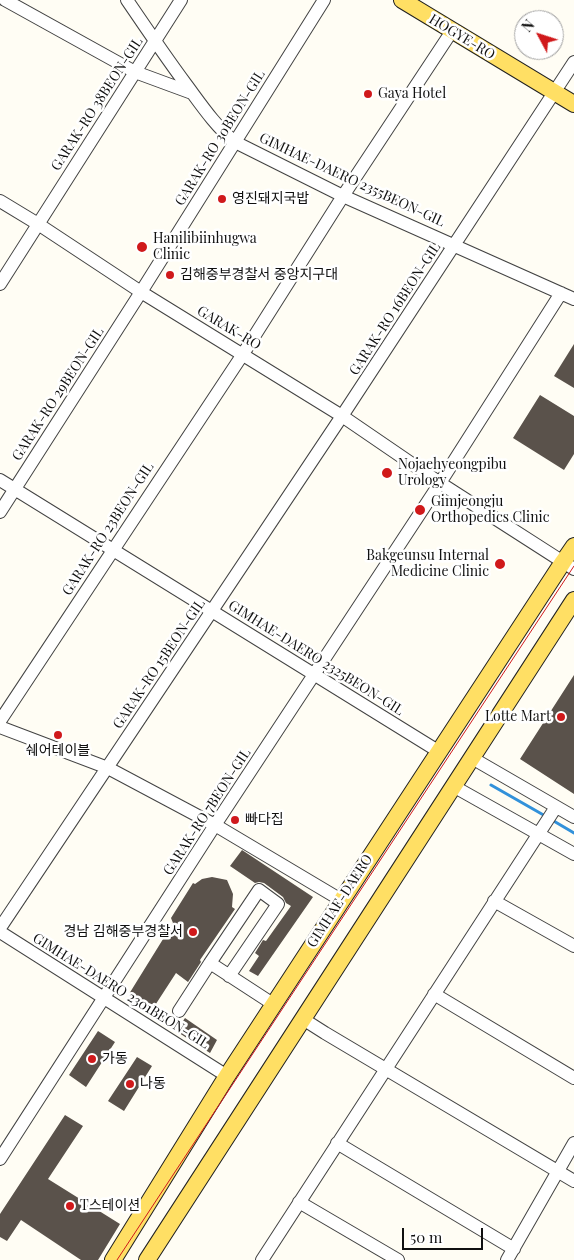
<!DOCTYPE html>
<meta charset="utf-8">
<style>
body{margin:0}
#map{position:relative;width:574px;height:1260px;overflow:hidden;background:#fffdf4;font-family:"Playfair Display",serif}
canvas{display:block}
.north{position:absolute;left:514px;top:10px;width:50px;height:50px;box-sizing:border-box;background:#fff;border:1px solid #9f9f9f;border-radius:50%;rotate:310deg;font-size:14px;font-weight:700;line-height:20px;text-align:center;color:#101010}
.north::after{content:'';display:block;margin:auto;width:18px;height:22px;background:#d0191b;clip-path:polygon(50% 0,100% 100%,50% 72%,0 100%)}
.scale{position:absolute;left:402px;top:1228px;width:81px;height:22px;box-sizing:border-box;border:2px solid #101010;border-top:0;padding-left:6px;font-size:15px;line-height:18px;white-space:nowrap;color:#101010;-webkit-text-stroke:4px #fff;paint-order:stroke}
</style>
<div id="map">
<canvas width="574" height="1260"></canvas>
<div class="north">N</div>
<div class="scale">50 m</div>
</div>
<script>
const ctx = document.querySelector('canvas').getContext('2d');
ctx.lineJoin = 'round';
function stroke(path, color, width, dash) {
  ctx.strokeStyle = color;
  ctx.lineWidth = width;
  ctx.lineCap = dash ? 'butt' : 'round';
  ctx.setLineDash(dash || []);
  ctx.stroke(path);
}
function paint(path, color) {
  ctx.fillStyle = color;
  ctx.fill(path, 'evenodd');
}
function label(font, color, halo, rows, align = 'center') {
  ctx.font = font + ' "Playfair Display","Noto Sans KR",serif';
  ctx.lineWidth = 5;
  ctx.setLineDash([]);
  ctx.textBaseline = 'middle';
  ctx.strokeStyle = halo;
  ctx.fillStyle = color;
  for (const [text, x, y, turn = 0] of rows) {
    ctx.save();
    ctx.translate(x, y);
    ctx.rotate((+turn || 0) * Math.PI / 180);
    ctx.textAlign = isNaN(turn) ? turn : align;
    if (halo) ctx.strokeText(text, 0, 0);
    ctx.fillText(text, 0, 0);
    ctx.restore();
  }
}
stroke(new Path2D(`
 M491,785L547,817
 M552,820L574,833`), '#3291da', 3);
paint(new Path2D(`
 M574,344V388L554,376Z
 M540,395L574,416V454L564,470L513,438Z
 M574,675V794L520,759Z
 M242,850L313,897L258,976L249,971L259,956L255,953L263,940L266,941L291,906L286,903L283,897L264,883L259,882L255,883L230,866Z
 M212,877L227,880L233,894L232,907L235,909L200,960L201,962L188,982L176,973L152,1010L129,994L173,923L171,918L193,883L195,884L202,879Z
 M185,1018L217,1040L210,1053L176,1031Z
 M98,1031L115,1042L86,1087L69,1075Z
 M137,1057L152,1066L124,1111L108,1101Z
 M65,1115L83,1126L48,1179L120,1224L98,1260H81L21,1220L7,1241L0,1237V1214Z`), '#5a524b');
const minor = new Path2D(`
 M5,0L135,72L192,93
 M127,0C146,28 165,56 185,83C200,103 215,126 235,142L343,196L574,299
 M0,201L38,224L141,292L342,416L440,483L574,569
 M0,284L181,0
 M0,480L438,751
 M0,512L141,292L324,0
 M0,721L243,354L343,196L452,31
 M0,727L108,768L215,825L341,900
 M472,758L574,817
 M453,786L574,854
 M494,901L574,946
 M0,928L342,416L574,62
 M0,932L227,1076
 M229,976L278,904L259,890L210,963L273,1004
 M434,994L574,1078
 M179,1011L210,963
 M303,1019L325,1033L574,1181
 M337,1143L514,1249
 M0,1159L215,825L440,483L561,293
 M299,1202L398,1260
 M262,1260L556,807
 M507,1260L574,1143`);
const major = new Path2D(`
 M402,0L574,104
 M113,1260L227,1076L563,562L574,546
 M147,1260L574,600`);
stroke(minor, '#434343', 14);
stroke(major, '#212121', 18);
stroke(minor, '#fff', 12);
stroke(major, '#ffdf64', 16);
stroke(new Path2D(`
 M117,1260L574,566`), '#d0191b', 1);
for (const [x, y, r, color] of [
 [368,94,5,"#d0191b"],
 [222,199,5,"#d0191b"],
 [142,247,6,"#d0191b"],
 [170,275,5,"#d0191b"],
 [387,473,6,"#d0191b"],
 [420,510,6,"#d0191b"],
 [500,564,6,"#d0191b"],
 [561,717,5,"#d0191b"],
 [58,735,5,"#d0191b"],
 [235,820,5,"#d0191b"],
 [193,932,5,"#d0191b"],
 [92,1059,5,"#d0191b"],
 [130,1084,5,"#d0191b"],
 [70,1206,5,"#d0191b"]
]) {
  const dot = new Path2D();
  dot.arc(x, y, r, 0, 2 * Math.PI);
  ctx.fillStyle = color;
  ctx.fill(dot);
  stroke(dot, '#fff', 2);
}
label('14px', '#101010', '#fff', [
 ["HOGYE-RO",462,37,31],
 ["GARAK-RO 38BEON-GIL",97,104,-57],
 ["GARAK-RO 30BEON-GIL",220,138,-58],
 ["GIMHAE-DAERO 2355BEON-GIL",352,180,25],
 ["GARAK-RO 16BEON-GIL",395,309,-57],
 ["GARAK-RO",229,328,31],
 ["GARAK-RO 29BEON-GIL",58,394,-57],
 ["GARAK-RO 23BEON-GIL",108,529,-57],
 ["GIMHAE-DAERO 2325BEON-GIL",316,658,32],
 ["GARAK-RO 15BEON-GIL",159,664,-56],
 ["GARAK-RO 7BEON-GIL",207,812,-57],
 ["GIMHAE-DAERO",340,901,-57],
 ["GIMHAE-DAERO 2301BEON-GIL",121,991,32]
]);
label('14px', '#101010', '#fff', [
 ["Gaya Hotel",378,94],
 ["영진돼지국밥",232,199],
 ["Hanilibiinhugwa",153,239],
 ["Clinic",153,255],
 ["김해중부경찰서 중앙지구대",180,275],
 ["Nojaehyeongpibu",398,465],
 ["Urology",398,481],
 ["Gimjeongju",431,502],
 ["Orthopedics Clinic",431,518],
 ["Bakgeunsu Internal",489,556,"right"],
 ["Medicine Clinic",489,572,"right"],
 ["Lotte Mart",551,717,"right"],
 ["쉐어테이블",58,751,"center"],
 ["빠다집",245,820],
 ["경남 김해중부경찰서",183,932,"right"],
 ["가동",102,1059],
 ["나동",140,1084],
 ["T스테이션",80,1206]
], 'left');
</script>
